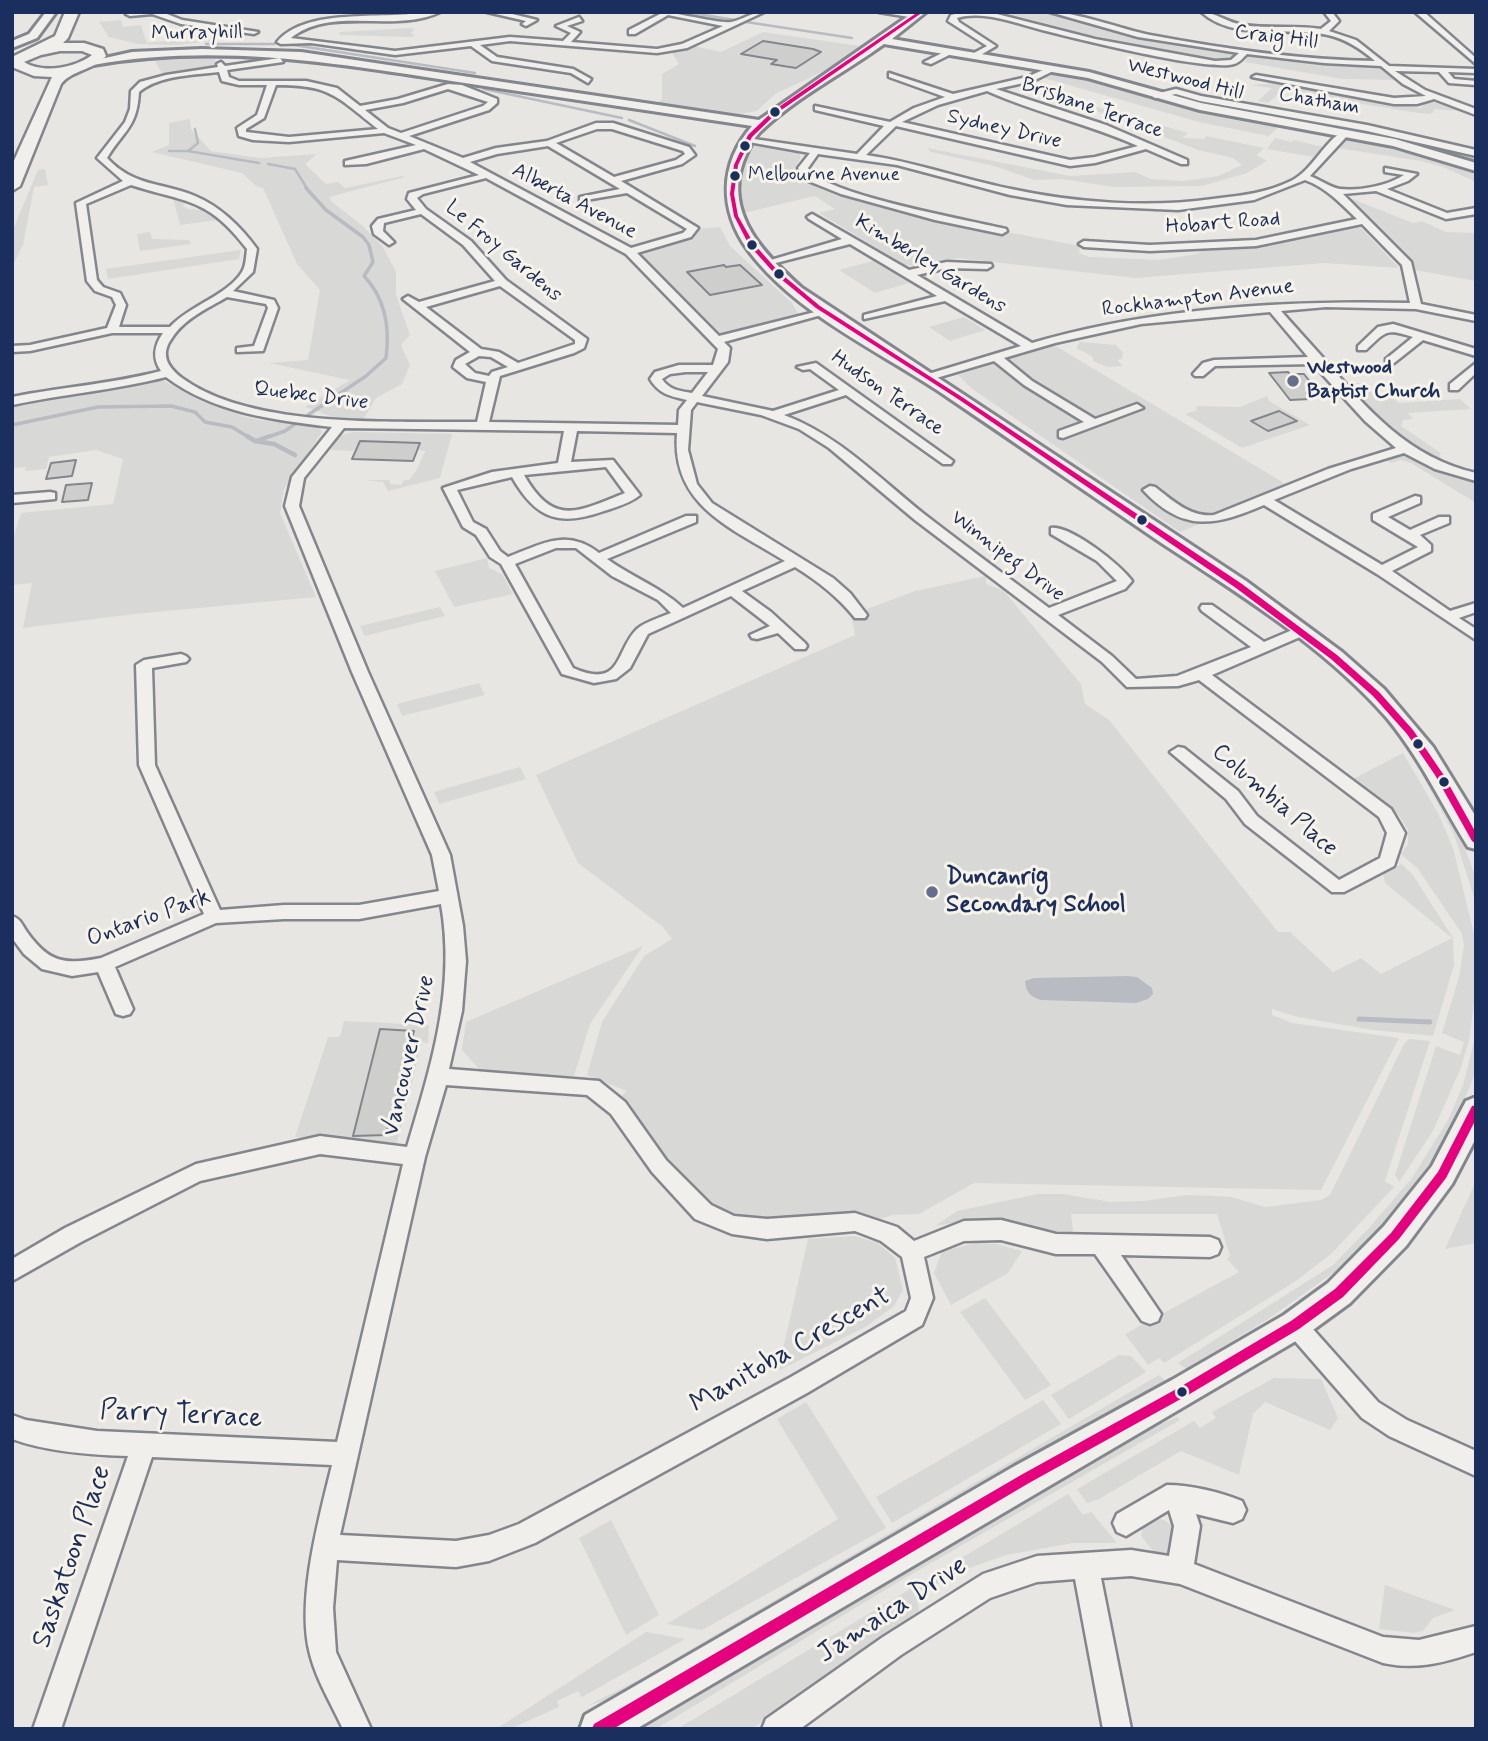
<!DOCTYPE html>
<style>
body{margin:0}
#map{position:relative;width:1488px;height:1741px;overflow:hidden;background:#e8e6e2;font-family:Mynerve,sans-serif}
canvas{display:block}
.frame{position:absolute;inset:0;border:14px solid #1b2f5e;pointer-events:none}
</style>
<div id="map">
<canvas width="1488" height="1741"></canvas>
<div class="frame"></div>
</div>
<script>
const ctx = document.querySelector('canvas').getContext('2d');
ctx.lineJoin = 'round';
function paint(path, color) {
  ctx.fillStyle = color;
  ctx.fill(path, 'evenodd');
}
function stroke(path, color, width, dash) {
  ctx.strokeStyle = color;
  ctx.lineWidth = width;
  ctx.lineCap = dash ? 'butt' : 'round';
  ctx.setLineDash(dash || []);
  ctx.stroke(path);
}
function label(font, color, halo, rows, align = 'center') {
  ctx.font = font + ' Mynerve,sans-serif';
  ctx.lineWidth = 6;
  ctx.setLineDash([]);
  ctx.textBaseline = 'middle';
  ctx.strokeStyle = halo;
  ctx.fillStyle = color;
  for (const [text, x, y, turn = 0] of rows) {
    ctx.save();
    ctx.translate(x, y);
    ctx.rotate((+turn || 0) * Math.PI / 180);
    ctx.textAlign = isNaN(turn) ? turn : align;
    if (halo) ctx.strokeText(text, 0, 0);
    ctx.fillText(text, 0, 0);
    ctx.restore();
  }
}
paint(new Path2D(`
 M1002,12H1048L1128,35L1239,53L1227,61L1217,60L1091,35Z
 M121,20L123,27L141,25L147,43L183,39L184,42L213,39V41L176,45L138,44L109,37L99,22Z
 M411,28L415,29L411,33L414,35L413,37L339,35L340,32Z
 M763,32L860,46L824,71L775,94L757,111L739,114L657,103L662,99V74L679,64L672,53L693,46L721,52Z
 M1249,55L1318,63L1381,66L1386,67L1396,80L1342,79L1245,62Z
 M186,58H216L213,68L163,75L155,61Z
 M1055,74L1087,79L1180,106L1280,125L1269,136L1199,122L1044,78Z
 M1274,83L1420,108L1427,102L1442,103L1459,111L1433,109L1434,112L1429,114L1412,112L1282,91L1268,103L1258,101L1272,88L1250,85Z
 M1057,96L1188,133L1182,138L1204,139L1206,136L1264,148L1257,155L1267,161L1247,173L1202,186L1114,187L1062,179L1034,180L994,166L931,152L927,148L1070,176L1136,172L1150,179L1184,181L1218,176L1242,165L1233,158L1198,150Z
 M190,119L191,129L211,151L260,158L317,154L305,164L326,184L338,182L345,188L402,176L405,177L329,197L332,202L364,227L383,247L396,272V295L410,335L401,345L410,365L402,384L376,398L363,420L336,418L305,407L350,380L269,363L308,360L320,290L297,264L263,188L256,186L242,173L152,152L169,145V123Z
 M1275,138L1292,142L1294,140L1323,147L1313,157L1267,149Z
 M1345,140L1377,144L1438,161L1476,173V182L1443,167L1421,161L1337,148Z
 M755,145L799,153L801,157L794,169L807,180L913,214L1080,246L1079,253L1089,257L1159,260L1197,254L1204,249L1259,245L1300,238L1347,226L1361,228L1399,268L1325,263L1135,278L958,258L916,267L905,265L819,213L835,209L815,196L744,213L740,189L741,172L749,146Z
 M45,169L48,185L34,187L23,245L12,267V232L38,170Z
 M1335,192L1413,223L1422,221L1446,232L1476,233V281L1409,269Z
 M173,197L190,202L182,205L187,209L206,210L218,220L180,225Z
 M720,227L730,246L792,303L799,315L723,334L714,330L642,255L682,241L698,229Z
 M150,232L152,239L189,240L191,244L140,251L137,234Z
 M241,250L239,259L108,279L106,269Z
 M873,261L909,283L875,293L839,270Z
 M964,317L985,330L950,341L929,327Z
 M1080,342L1116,345L1123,353L1122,359L1117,360L1123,366L1107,367L1093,361V357L1076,348Z
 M1054,345L1284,483L1280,490L1180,532L971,388L958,375Z
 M153,379L164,381L203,402L244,413L241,416L264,421L269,418L319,426L322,432L284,489L280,513L316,597L135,614L23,628L32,583L12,585V542L21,513L113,504L123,459L96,450L49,457L46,469L25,471L26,467L12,468V404L52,394L114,388Z
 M1362,383L1378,399L1391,397L1399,403L1460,399L1471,409L1408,413L1413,419L1403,420L1401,426L1441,453L1439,457L1450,467L1408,443L1383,423L1345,384Z
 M1267,396L1269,401L1310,425L1242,448L1185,414L1197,410L1196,406L1240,407Z
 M353,432L452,434L440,478L388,491L383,482L365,480H390V484L401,485L404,480H409L416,471L425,451L418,450L420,443L360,441L353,451L330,450L339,436Z
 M1403,452L1476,479V503L1411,463L1401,460L1391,463L1382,457Z
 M487,558L489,568L502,574L513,594L454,607L435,571Z
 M986,576V584L1003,590L1081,684L1085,704L1109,720L1278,932H1290L1333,972L1361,958L1381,974L1452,938L1385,883L1383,873L1402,864L1413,875L1453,938L1454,965L1433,1036L1373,1030L1298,1017L1272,1009V1015L1292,1023L1399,1038L1321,1190L974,1183L919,1214L892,1215L880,1219L861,1213L759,1218L722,1212L694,1195L619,1098L627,1091L587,1075L602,1022L644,956L672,939L663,927L578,863L536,775L855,635L851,615L915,591Z
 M440,607L445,616L365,636L360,626Z
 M479,683L485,695L402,716L397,704Z
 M1403,753L1438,813L1453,848L1475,938L1476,987L1469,1041L1460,1070L1433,1131L1399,1182L1395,1175L1436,1046L1460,1055L1464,1042L1442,1033L1459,977L1464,945L1462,934L1418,869L1401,854L1408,844V830L1398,814L1353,779Z
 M520,767L526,779L439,804L434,792Z
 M1428,773L1457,826L1475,876L1476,904L1454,834L1422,774Z
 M643,946L590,1024L574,1076L481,1071L462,1050L466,1022Z
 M344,1021L429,1025L428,1043L422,1042L397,1143L295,1137L328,1037H340Z
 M1476,1034V1070L1453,1128L1432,1163L1406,1198L1370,1239L1343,1266L1268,1319L1186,1369L1178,1363L1333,1265L1369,1228L1412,1178L1448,1120L1463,1085Z
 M1409,1039L1430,1041L1385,1181L1394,1187L1331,1254L1293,1283L1164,1363L1159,1358L1148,1365L1125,1334L1239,1272L1227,1259L1230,1256L1217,1214H1071L1073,1231L1067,1236H1056L999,1222L970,1220L935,1226L957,1211L1038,1194H1063L1111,1202L1144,1201L1186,1195L1215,1196L1231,1197L1265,1207L1321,1200L1330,1195L1404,1044Z
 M1476,1181V1243L1445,1249Z
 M855,1236L878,1243L895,1258L903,1290L894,1306L867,1326L778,1371L808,1239Z
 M977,1243L996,1244L1022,1251L1008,1273L951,1305L934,1273L942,1251Z
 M985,1298L1051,1385L1025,1400L960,1312Z
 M1119,1355L1131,1356L1146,1372L1069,1419L1051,1395Z
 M1159,1375L1165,1380L648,1686L587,1706L642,1678Z
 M1274,1378L1321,1379L1338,1418L1330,1430L1265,1402L1253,1414L1239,1475L1181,1451L1099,1499L1087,1503L1077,1489L1194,1421L1200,1428L1216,1418L1212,1412Z
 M1043,1400L1061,1424L892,1523L876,1497Z
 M806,1402L886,1528L702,1630L667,1624L838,1519L777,1419Z
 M1177,1417L1180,1420L898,1582L656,1729H634L1107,1448Z
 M1068,1494L1083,1515L1091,1512L1117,1543H1073L1006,1555L955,1573L917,1597L919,1611L752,1729H677Z
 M1151,1518L1164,1520L1178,1529L1176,1551L1167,1556L1153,1551L1141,1536L1143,1522Z
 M611,1520L659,1615L626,1635L579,1538Z
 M1385,1585L1455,1610L1433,1618L1423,1631L1414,1633L1379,1629Z
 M646,1632L685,1639L582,1697L578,1691L557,1701L559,1707L510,1729H496Z`), '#d8d8d6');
paint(new Path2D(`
 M1128,976L1137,977L1152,988L1153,994L1148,999L1136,1003L1041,1000C1030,997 1026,992 1025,981L1034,978Z`), '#b8bbc2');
stroke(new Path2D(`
 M686,12L735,20
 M746,22L852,38
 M206,44H274
 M287,44L475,73
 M484,89L622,118
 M629,120L695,146
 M195,129L198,143L188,151L259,163
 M169,151H188
 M268,164L295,169L308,190`), '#b8bbc2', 2.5);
stroke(new Path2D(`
 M306,188L326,210L363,237L369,245L373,262L364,276C386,299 390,328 386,358L366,376L308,415
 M12,425L98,407L171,406L195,412L205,422L232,427L250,438
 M265,438L285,431L295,424`), '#b8bbc2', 3.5);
stroke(new Path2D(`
 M247,436L255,441L274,444L295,455
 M256,441L270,436`), '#b8bbc2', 4.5);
stroke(new Path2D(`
 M1359,1019L1430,1022`), '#b8bbc2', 5);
const building = new Path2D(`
 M763,41L813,49L821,52L796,68L771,64L777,60L741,54Z
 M724,265L726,267L740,265L762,285L710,295L687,272Z
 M1288,372L1290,374H1304L1319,393H1306L1310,399L1290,400L1269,373Z
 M1279,411L1297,421L1268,431L1251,421Z
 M360,441L420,443L413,461L352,459Z
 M76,460L72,476L46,479L51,463Z
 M92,483L88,500L62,502L66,485Z
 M380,1029L414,1031L386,1135L353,1136Z`);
paint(building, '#cececd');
stroke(building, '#83868d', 2);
const street = new Path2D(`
 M128,12H162L182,20L258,32L254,34L181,24L152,14L130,16L126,14Z
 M424,12H440C394,34 332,5 291,38L395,51L510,37L563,41L571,33L556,26L579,17L582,21L567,26L580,32L571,42L657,49L682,44L723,26L668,15L635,34H629V30L660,14L658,12C678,12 718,24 731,22C743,20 751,12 764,12L687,48L657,53L510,41L480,45L497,57L573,69L591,79L588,83L571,73L492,61L471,46L395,55L311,43L281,44L277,42C306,7 382,20 424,12Z
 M487,12H504L537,20L526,26L522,24L526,21Z
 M879,12H903L919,16L915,18Z
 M962,12H989L1095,39L1215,61L1231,60L1239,53L1138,37L1050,12C1077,12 1121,29 1150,35C1224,49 1300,60 1375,61C1361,49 1346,39 1328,35C1287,26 1235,42 1201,12C1215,12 1228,23 1243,25C1269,29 1296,25 1321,29L1331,21L1324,12H1332L1339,21L1329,31L1356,40L1389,66L1476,69V73L1448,72L1454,79L1476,81V85L1449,83L1439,72L1395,71L1425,90L1476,109V115L1434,99L1417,104H1394L1252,77L1256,75L1394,98L1426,96L1403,84L1381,66L1324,63L1247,54C1243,58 1239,63 1234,64C1208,72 1074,38 1042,30C1015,23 984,10 957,18L959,22L996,46L977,57L974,53L987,46L948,21L951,15Z
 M1415,12H1424L1476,58V64Z
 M950,49L957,51L931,64L924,62Z
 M280,58L283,62L227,70L229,77L239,81H306L337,88L360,106L398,99L448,84L462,85L497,99V103L489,110L409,136L463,158L496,148L547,141L596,123H613L689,147L695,155L682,164L621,181L698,228L691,237L637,253L719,336L827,309L832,312L724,342L730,348L728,362L702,396L773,411L839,390L810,369L803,370L797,367L816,363L953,461L951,464H943L846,395L784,415C838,435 879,478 924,514C965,546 1008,577 1049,608L1117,581L1097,561L1051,534V528C1070,525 1121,565 1132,581L1125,589L1058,615L1112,656L1136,679L1177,676L1251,647L1202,611L1200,608L1202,605H1212L1264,642L1297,628H1307L1309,631L1307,634L1212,675L1391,809L1405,833L1394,866L1344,892H1332L1245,824L1226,799L1170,752L1178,747L1184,748L1238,791L1257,816L1339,880L1380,858L1387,833L1379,817L1199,680L1178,686L1127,687L1102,662L915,520L829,448L799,429L761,415L697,402L691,410L688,450L697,484L712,503L833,578L850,593L867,615L865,618H855C837,596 819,582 795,567L742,591L771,612L805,643L807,646L805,649H795L778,633L757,639L752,638L750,635L770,626L731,596L648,634L630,668L616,679L594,683L562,674L501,564L490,557L476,535L463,527L443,488L492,472L558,463L564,431L344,428L304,478L299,506L368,672L450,855L463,926L466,961L462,1011L449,1069L599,1081L625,1102L666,1160L711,1205L734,1216L767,1219L855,1213L897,1227L914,1241L964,1221L1001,1220L1056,1234L1210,1237L1218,1240L1221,1247L1218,1254L1210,1257L1121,1255L1161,1314L1158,1321L1150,1324L1142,1321L1095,1254H1056L1001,1240L964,1241L924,1257L933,1298L922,1325L807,1393L535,1543L489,1561L456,1567L337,1560L333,1608L336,1652L371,1729H343C332,1705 316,1679 310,1654C296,1601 319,1518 332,1465L152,1457L61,1729H33L128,1456C90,1455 48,1452 12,1439V1415L26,1420L97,1431L337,1442L403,1164L320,1154L200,1181L81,1242L12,1281V1259L65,1228L196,1164L320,1136L407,1147C431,1066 456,989 441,904L359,919H284L216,923L115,967L133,1009L130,1014L123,1016L116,1014L98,972L72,976L42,969L24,954L12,938V916C21,919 22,925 27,932C49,963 65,965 101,958L204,914L139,765L136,665L144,660L181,654L186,656L189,659L186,662L152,668L155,765L220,910L284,905H359L439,891L432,855L352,672L285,506L292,477L332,427C274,420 214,413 166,377C115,390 64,394 12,405V397C62,387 112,384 161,371C152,358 154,346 163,333H112L30,351L12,352V346L30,345L107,328L116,305L112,297L95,291L87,281L76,203L123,181L97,158L125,122L130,109L131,91L140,82L166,75L218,67L217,64L221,62L225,66ZM219,72L222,81L239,85H267L257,115L237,128L239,136L253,140L289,142L384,133L416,145L345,161V165L366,164L424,149L479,175L409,193L407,199L416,210L378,219L372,226L374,234L389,245L394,242L383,231L384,223L421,214L463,245L495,281L419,302L408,296L403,299L470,352L456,360L453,367L467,378L486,382L477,422C392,421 251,429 182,378C167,367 160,354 172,338C184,319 208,308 227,297L266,304L268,308L254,346L237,348V352L263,351L278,308L274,300L233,291L253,272L257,249C241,227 221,207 195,196C161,182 134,187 107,158C124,130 137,128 139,92C159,75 194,75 219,72ZM276,85C331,85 336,96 378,129L289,137L246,132V129L264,118ZM448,89L488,102L483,106L401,133L388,128L365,110L403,103ZM597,129H612L683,151L685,154L676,160L614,177L556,143ZM548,146L620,189L580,197V201L627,193L687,229L683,233L631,248L470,162L497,154ZM486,178L626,254L718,349L713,365H679L655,372L650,379C659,394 670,396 687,400L679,410L678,425L489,422L500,376L574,353L584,348L587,339L506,280L471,241L426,209L417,198L423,194ZM131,185C187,203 207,197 247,249C246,256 246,266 242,272C228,295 189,306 170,327H119L126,305L120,293L103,287L97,280L86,204ZM500,286L575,340V344L518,363L499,352L481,349L426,307ZM479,356L491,357L508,367L492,372L489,376L475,373L465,364ZM686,372H708L692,393C680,391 669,390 662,379L670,374ZM577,431L677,433C671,506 732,528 785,561L683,608C660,587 632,577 607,559L696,522V516H686L599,553C566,528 543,544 508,557L500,551L486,529L473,522L457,490L512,477C536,519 559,527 604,511C616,507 631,503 640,495L613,460L571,462ZM606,467L625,493C577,512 554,527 524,475ZM556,548H576L612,576L658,600L671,613C661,617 645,622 637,629C615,650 623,690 573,668L515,564ZM446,1085L587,1095L611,1114L652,1172L695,1219L732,1234L767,1239L855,1231L881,1241L902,1257L911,1298L906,1311L791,1377L519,1524L489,1535L456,1541L340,1535L425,1157Z
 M1052,66L1055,70L1033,81L996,89L1106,125L1187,160V164H1181L1146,149L1095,163L1070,166L896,126L866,155C915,162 962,179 1011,189C1076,203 1148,208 1213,199C1239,196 1267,193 1291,181C1313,170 1324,141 1345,130L1348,131V135L1310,176C1319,179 1331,188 1340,189C1360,191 1387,186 1404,175L1385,172V168L1417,174L1408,181L1387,189L1447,213L1476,208V214L1446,219L1376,191L1343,194L1411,262L1421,304L1476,315V321L1416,309L1326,307L1281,311C1295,327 1311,344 1324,359C1366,408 1408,458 1476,473V481L1435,469L1404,453L1351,469L1274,500L1382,565L1418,547L1373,520V514L1415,496L1420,497V503L1388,517L1410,530L1439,517H1449V523L1420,535L1431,545V551L1392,571L1450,611L1476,603V612L1459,618L1476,629V640L1377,574L1264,505C1215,526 1183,533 1143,490L1150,486L1155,487C1172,500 1191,518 1214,515L1328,469L1396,448L1365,421L1313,364L1215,366L1203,376H1195L1193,374L1203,363L1214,360L1308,357L1270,312L1141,324L1055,343L1004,358L1032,381L1095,419L1137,404L1143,408L1063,438L1059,437V431L1084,422L1024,385L994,361L933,379H925V375L1021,346L945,301L864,319V315L937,296L850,244L764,266V262L842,239L809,219L807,217L812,214L909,270L947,262L991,264L992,266L987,269L947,268L917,275L1032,343C1150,308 1287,300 1410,303L1402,265L1362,224L1256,246L1150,251L1084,247L1079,244L1084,241L1150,245L1256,240L1357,219C1340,203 1327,188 1305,180L1254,200L1178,210L1067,205L1010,195L897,165L818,154L808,168C824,195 969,220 1006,229L1007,231L1002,234L935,220L841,194L806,180L798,168L810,153L743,141L747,138L857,154L884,126L815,110V106L890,122L914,108L945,97L889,77V73L953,94L1027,77ZM987,91C1036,113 1089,124 1138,146L1095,157L1070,160L902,122L938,105Z
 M1176,89L1201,96L1367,125L1476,150V156L1367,131L1200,101L1176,94L1155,98L1151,95Z
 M1393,324L1476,349V356L1423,340L1394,363H1386V359L1413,337C1386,328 1386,331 1366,350H1358V346L1378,327Z
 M1476,363V373L1458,390H1450V384Z
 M50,492L55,493V499L12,503V495Z
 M1295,1314L1303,1318L1378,1402L1407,1420L1476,1451V1476L1389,1436L1362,1418L1287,1332L1284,1325L1287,1318Z
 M1167,1485C1191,1485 1220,1492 1242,1501L1246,1510L1242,1519L1233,1523L1196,1514L1200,1526L1194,1564L1383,1637L1419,1640L1476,1626V1652C1444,1663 1416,1670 1383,1663L1180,1584L1131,1576L1101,1578L1131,1729H1103L1075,1579L1037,1582L990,1598L901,1655L800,1729H762L766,1719L883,1637L983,1574L1037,1556L1131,1550L1169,1556L1174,1526L1169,1510L1126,1536L1117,1532L1113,1523L1117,1514Z`);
const secondary = new Path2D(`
 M46,12H56L37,38L12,48V41L29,34Z
 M914,12H926L892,39L1089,72L1201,103L1395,139L1476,163V171L1393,146L1200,110L1088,78L884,44C844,73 798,96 762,130C753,138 748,150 743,162C724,215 766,256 802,288L1246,581L1342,652L1384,689L1433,747L1476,817V849L1468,847C1441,803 1420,758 1387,718C1324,646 1239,594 1160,542C1086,492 1013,441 940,392C875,349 795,313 748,250C719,210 719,164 752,126C654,111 556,97 458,82C334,63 217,43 93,65L87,62L132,52L202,49L301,52L759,120Z
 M1476,1097V1138L1452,1184L1406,1246L1350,1303L1306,1335L636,1729H580L585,1715L1013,1467L1172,1380L1284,1315L1328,1283L1384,1226L1432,1166L1466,1101Z`);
const highway = new Path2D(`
 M65,12H79L68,38L63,43H84L103,49L106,56C94,70 72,70 61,84L20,186L12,191V165L52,77L34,76L12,67V57L55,36ZM60,51H82L92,55C75,68 43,74 24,62L41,55Z`);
stroke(street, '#83868d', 5);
stroke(secondary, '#83868d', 6);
stroke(highway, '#83868d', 5);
paint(street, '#f0efeb');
paint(secondary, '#f0efeb');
paint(highway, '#f0efeb');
paint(new Path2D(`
 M918,12H923L777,113L752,137L738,165L734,194L738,216L754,244L779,272L820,306L962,397L1242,584L1337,655L1379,692L1413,730L1443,774L1476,833V844L1472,841L1435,775L1407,734L1373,696L1331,659L1236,588L958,399L816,308L775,274L749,245L734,216L730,194L734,165L748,135L773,111Z
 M1476,1105V1119L1446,1178L1399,1239L1343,1297L1299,1329L1188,1395L1029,1483L613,1729H592L594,1724L1021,1475L1180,1387L1291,1321L1335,1289L1391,1233L1438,1172L1472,1106Z`), '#e5007d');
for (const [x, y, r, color] of [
 [775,112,6,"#1b2f5e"],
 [745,146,6,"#1b2f5e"],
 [735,176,6,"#1b2f5e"],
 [752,245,6,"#1b2f5e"],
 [779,274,6,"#1b2f5e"],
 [1293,381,7,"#636f8c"],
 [1142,520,6,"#1b2f5e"],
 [1418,744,6,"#1b2f5e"],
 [1444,782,6,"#1b2f5e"],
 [932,892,7,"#636f8c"],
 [1182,1392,6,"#1b2f5e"]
]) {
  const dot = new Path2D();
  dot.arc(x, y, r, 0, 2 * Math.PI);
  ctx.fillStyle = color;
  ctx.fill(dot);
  stroke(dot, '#f7f3e8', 2.5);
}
label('19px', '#1b2f5e', '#f7f3e8', [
 ["Melbourne Avenue",748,176]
], 'left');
label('21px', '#1b2f5e', '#f7f3e8', [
 ["Murrayhill",197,34,-1],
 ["Craig Hill",1276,38,7],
 ["Westwood Hill",1185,80,14],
 ["Chatham",1319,102,10],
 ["Brisbane Terrace",1092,109,19],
 ["Sydney Drive",1004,130,13],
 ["Alberta Avenue",574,202,28],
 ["Hobart Road",1223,224,-4],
 ["Le Froy Gardens",503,252,40],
 ["Kimberley Gardens",930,265,31],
 ["Rockhampton Avenue",1198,299,-7],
 ["Hudson Terrace",887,394,35],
 ["Quebec Drive",311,397,7],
 ["Winnipeg Drive",1007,557,37]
]);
label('bold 21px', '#1b2f5e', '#f7f3e8', [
 ["Westwood",1307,369],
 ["Baptist Church",1307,393]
], 'left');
label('24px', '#1b2f5e', '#f7f3e8', [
 ["Columbia Place",1274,801,41],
 ["Ontario Park",149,919,-20],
 ["Vancouver Drive",410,1056,-77]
]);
label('bold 24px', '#1b2f5e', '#f7f3e8', [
 ["Duncanrig",946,878],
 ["Secondary School",946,906]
], 'left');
label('28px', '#1b2f5e', '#f7f3e8', [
 ["Manitoba Crescent",791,1351,-30],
 ["Parry Terrace",181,1416,3],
 ["Saskatoon Place",73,1557,-71],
 ["Jamaica Drive",893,1611,-33]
]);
</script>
